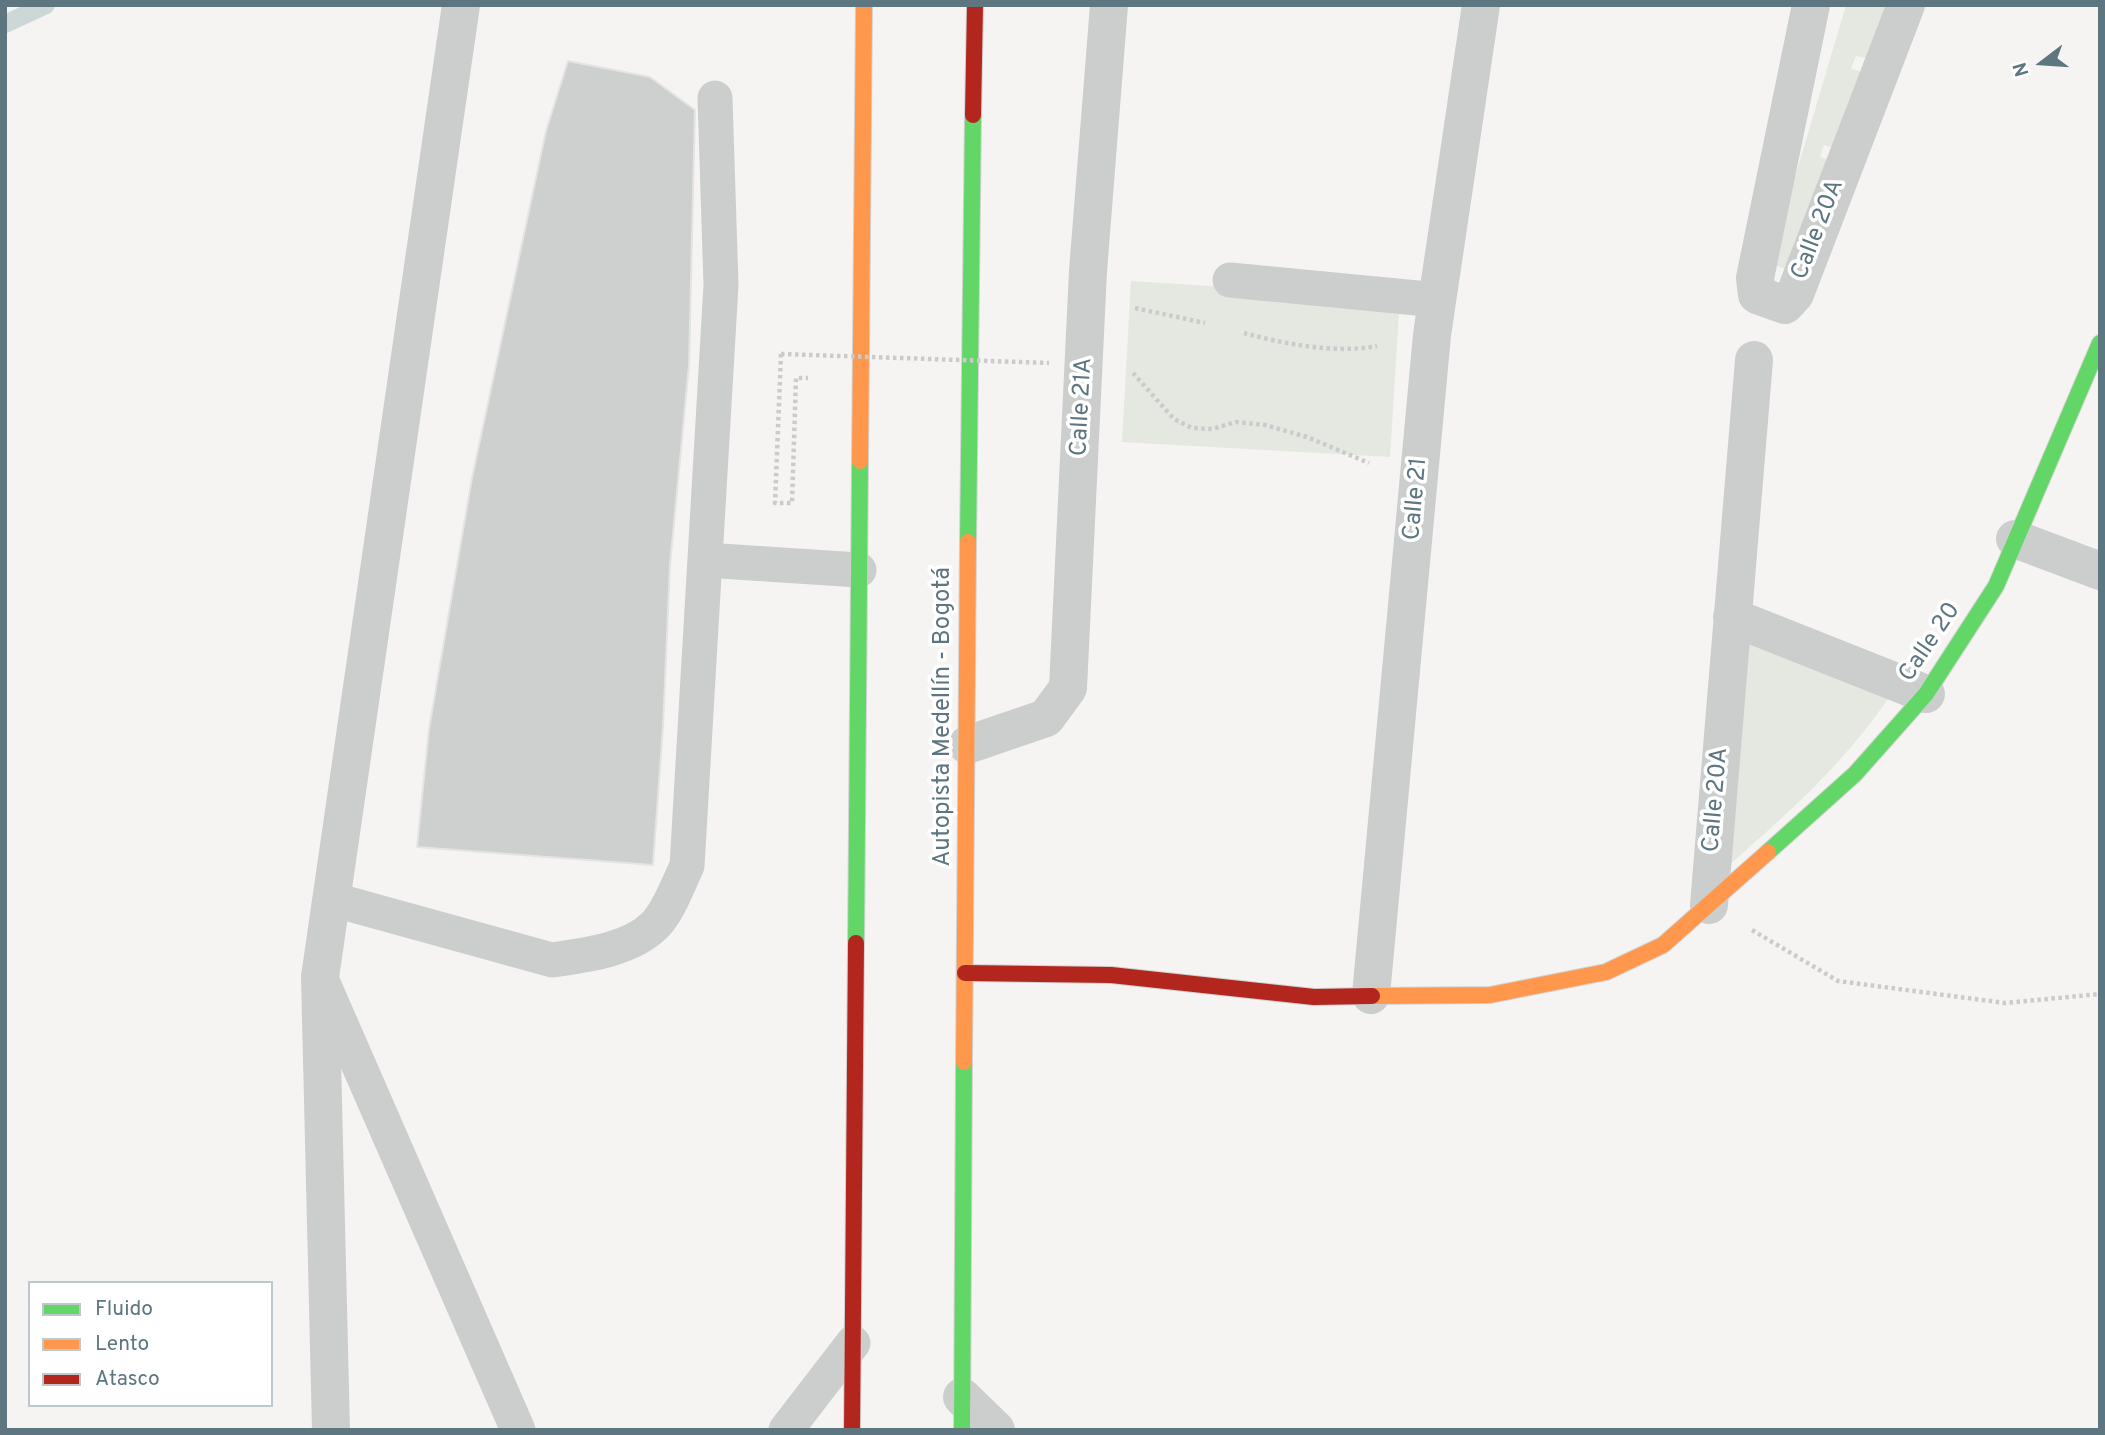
<!DOCTYPE html>
<meta charset="utf-8">
<style>
body{margin:0}
#map{position:relative;width:2105px;height:1435px;overflow:hidden;background:#f5f4f2;font-family:Overpass,sans-serif}
canvas{display:block}
.frame{position:absolute;inset:0;border:7px solid #5d7680;pointer-events:none}
.legend{position:absolute;left:28px;top:1281px;width:245px;height:126px;box-sizing:border-box;background:#fff;border:2px solid #bec8cc;margin:0;padding:9px 12px;list-style:none;font-size:21px;color:#5d7680}
.legend li{display:flex;align-items:center;gap:14px;height:35px}
.legend b{width:35px;border:2px solid #bec8cc}
.north{position:absolute;left:2007px;top:28px;width:70px;height:70px;-webkit-text-stroke:5px #fff;paint-order:stroke;rotate:253deg;font-size:19px;font-weight:700;line-height:28px;text-align:center;color:#5d7680}
.north::after{content:'';display:block;margin:auto;width:24px;height:32px;background:#5d7680;clip-path:polygon(50% 0,100% 100%,50% 72%,0 100%)}
</style>
<div id="map">
<canvas width="2105" height="1435"></canvas>
<div class="frame"></div>
<ul class="legend">
<li><b style="height:9px;background:#63d668"></b>Fluido</li>
<li><b style="height:9px;background:#ff974d"></b>Lento</li>
<li><b style="height:9px;background:#b3261e"></b>Atasco</li>
</ul>
<div class="north">N</div>
</div>
<script>
const ctx = document.querySelector('canvas').getContext('2d');
ctx.lineJoin = 'round';
function paint(path, color) {
  ctx.fillStyle = color;
  ctx.fill(path, 'evenodd');
}
function stroke(path, color, width, dash) {
  ctx.strokeStyle = color;
  ctx.lineWidth = width;
  ctx.lineCap = dash ? 'butt' : 'round';
  ctx.setLineDash(dash || []);
  ctx.stroke(path);
}
function label(font, color, halo, rows, align = 'center') {
  ctx.font = font + ' Overpass,sans-serif';
  ctx.lineWidth = 7;
  ctx.setLineDash([]);
  ctx.textBaseline = 'middle';
  ctx.strokeStyle = halo;
  ctx.fillStyle = color;
  for (const [text, x, y, turn = 0] of rows) {
    ctx.save();
    ctx.translate(x, y);
    ctx.rotate((+turn || 0) * Math.PI / 180);
    ctx.textAlign = isNaN(turn) ? turn : align;
    if (halo) ctx.strokeText(text, 0, 0);
    ctx.fillText(text, 0, 0);
    ctx.restore();
  }
}
paint(new Path2D(`
 M1846,5H1894L1872,59L1856,56L1851,69L1867,73L1836,149L1824,145L1820,157L1833,162L1787,269L1776,266L1779,231Z
 M1131,281L1400,298L1390,457L1122,442Z
 M1745,639L1888,699C1844,763 1788,814 1729,865Z`), '#e5e8e0');
stroke(new Path2D(`
 M5,24L46,5`), '#ccd7d7', 18);
const building = new Path2D(`
 M568,61L650,77L695,110L689,365L670,565L663,727L653,865L417,847L429,729L472,478L546,131Z`);
paint(building, '#cdd0cf');
stroke(building, '#e4e4e2', 2);
const fast = new Path2D(`
 M968,542L973,115
 M1768,852L1855,774L1926,694L1996,586L2100,343
 M856,943L860,461
 M962,1430L964,1062`);
const slow = new Path2D(`
 M860,461L864,5
 M1372,996L1490,995L1606,972L1663,945L1768,852
 M964,1062L968,542`);
const jam = new Path2D(`
 M973,115L975,5
 M965,973L1111,975L1314,997L1372,996
 M852,1430L856,943`);
stroke(fast, '#d1d2d2', 18);
stroke(slow, '#d1d2d2', 18);
stroke(jam, '#d1d2d2', 18);
stroke(new Path2D(`
 M1135,308L1205,323
 M1244,333C1285,344 1335,354 1377,346
 M781,354L775,503H792L796,378H808
 M1133,373L1174,419L1192,428L1212,429L1236,422L1265,425L1307,437L1369,463
 M1752,930L1838,981L2005,1003L2100,994`), '#cacbcc', 4.5, [3.5, 3.5]);
stroke(new Path2D(`
 M1230,280L1438,300
 M705,560L859,570
 M331,899L552,960C586,955 630,950 655,925C669,911 678,884 687,866L721,285L715,98
 M322,981L518,1430
 M786,1430L853,1343`), '#cccece', 35);
stroke(new Path2D(`
 M1811,5L1755,278L1757,295L1785,305L1795,294L1906,5
 M2015,539L2100,571
 M1732,617L1926,694
 M967,745L1046,718L1068,688L1088,271L1109,5
 M1709,905L1754,360
 M1371,995L1432,335L1481,5
 M962,1397L996,1430
 M331,1430L320,977L461,5`), '#cccece', 38);
stroke(fast, '#63d668', 16);
stroke(slow, '#ff974d', 16);
stroke(jam, '#b3261e', 16);
stroke(new Path2D(`
 M781,354L1049,363`), '#cacbcc', 4.5, [3.5, 3.5]);
label('24px', '#5d7680', '#fff', [
 ["Calle 20A",1819,230,-69],
 ["Calle 21A",1083,407,-87],
 ["Calle 21",1417,499,-85],
 ["Calle 20",1931,643,-56],
 ["Autopista Medellín - Bogotá",944,717,-90],
 ["Calle 20A",1717,800,-85]
]);
</script>
